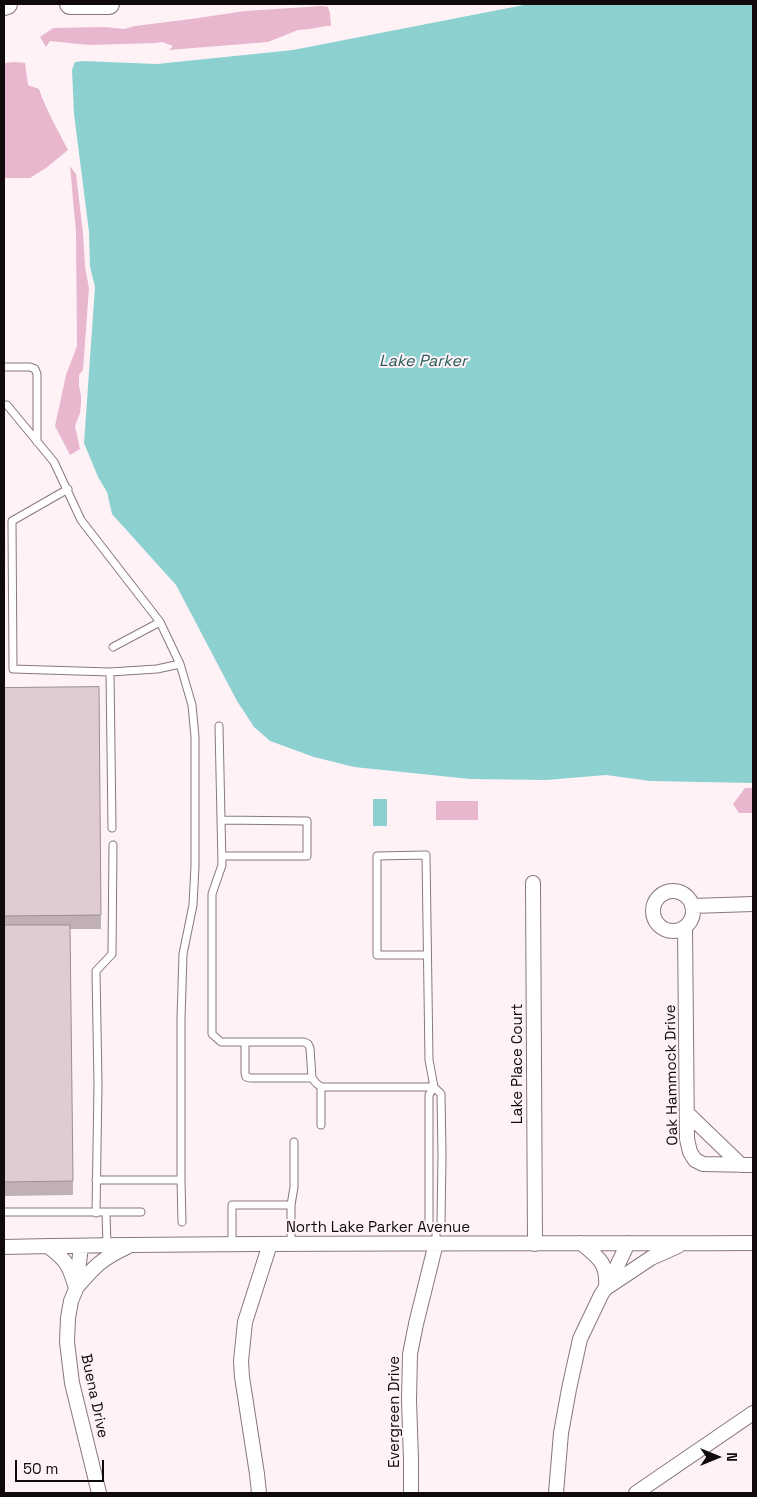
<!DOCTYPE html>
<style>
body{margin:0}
#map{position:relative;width:757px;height:1497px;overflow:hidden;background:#fef2f7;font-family:"Space Grotesk",sans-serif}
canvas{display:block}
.frame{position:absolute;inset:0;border:5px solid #100a0d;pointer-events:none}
.north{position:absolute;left:692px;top:1432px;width:50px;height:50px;-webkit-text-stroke:4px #fef2f7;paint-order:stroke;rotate:90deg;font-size:14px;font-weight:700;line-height:20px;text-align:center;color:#100a0d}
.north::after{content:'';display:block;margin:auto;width:18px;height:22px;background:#100a0d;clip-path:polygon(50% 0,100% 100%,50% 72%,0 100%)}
.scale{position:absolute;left:15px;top:1460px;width:89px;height:22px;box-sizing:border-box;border:2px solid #100a0d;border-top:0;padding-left:6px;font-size:15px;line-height:18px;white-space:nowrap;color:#100a0d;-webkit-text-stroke:4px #fef2f7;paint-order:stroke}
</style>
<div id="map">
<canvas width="757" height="1497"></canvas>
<div class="frame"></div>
<div class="north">N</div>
<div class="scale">50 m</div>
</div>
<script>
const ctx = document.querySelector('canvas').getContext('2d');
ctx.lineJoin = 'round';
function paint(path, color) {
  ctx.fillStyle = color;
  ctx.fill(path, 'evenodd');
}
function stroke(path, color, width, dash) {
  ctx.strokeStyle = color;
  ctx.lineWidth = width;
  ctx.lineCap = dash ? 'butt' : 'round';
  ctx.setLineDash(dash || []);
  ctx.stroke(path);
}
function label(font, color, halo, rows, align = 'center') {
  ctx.font = font + ' "Space Grotesk",sans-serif';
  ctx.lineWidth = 4;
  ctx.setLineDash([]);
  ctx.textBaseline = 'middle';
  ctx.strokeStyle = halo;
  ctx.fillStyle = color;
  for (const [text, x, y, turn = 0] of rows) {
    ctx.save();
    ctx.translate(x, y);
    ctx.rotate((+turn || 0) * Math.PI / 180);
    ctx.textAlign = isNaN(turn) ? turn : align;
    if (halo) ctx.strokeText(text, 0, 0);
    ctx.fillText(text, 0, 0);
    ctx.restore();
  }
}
paint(new Path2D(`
 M322,6L328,7L330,13L331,26H326L310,29L298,30L268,42L169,50L173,46L162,42L156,43L89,45L50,41L46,47L40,37L53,28L104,27L124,29L135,26L191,19L245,11Z
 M15,62L25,63L28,85L39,89C46,110 58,130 68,150L46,168L30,178H4V63Z
 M70,166L76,174L83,233L85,267L89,288L83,370L79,375V386L81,395V404L80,413L75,426L80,449L70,455L55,426L66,375L77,346L76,232Z
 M745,788H753V813H739L733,804Z
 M436,801H478V820H436Z`), '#e8b7ce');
paint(new Path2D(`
 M529,4H753V783L650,781L606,775L546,780L470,779L354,767L314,757L270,741L254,727L237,701L176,585L112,514L107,492L98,477L84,443L95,287L90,267L89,232L74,114L72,70L75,62L83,61L157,64L293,50Z
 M373,799H387V826H373Z`), '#8cd1d0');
const lane = new Path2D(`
 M4,367H30L35,369L37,374V442
 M4,405H7L54,462L81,520L160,622L180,664L192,705L195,737V866L193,905L183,954L181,1019V1180H96
 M68,489L12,521L13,669L110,672
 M113,647L160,622
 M219,726L222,865L212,894V1034L221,1042H304L308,1044L310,1048L312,1078L316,1083L321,1087H434L429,1060L426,855L377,856V955H427
 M221,820L307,821V856H222
 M112,828L110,672L157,669L180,664
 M245,1042V1073L246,1077L250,1078H312
 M321,1125V1087
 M181,1180L182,1222
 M291,1205L294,1187V1142
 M4,1212H141
 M96,1213L98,1084L96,971L112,954L113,845
 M106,1213L107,1245
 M436,1231L441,1224L442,1155L441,1094L434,1087L429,1095V1224L436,1231V1243
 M232,1244V1205H291V1244`);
const street = new Path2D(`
 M533,883L535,1244
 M653 911a20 20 0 1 1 40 0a20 20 0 1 1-40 0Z
 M692,906L753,904
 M685,927L687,1139L690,1152L695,1160L703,1164L753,1165
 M687,1113L741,1165
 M581,1243C598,1257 608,1263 606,1287
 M81,1246L76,1289L71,1301L68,1318L67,1342L72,1383L99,1493
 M4,1247C254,1242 503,1244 753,1243
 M49,1247C66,1260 69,1265 75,1285
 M76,1288C94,1267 101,1259 127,1247
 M606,1288L651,1258L678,1246
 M259,1493L257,1474L242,1377L241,1361L245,1322L270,1244
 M411,1493V1460L409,1400L410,1354L416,1324L436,1243
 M556,1493L561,1433L569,1389L580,1339L601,1295L610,1281L628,1243
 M636,1493L753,1413`);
const secondary = new Path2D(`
 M70,4H109
 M4,5L7,4`);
stroke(lane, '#89777f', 9);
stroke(street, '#89777f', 16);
stroke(secondary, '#89777f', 22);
stroke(lane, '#fff', 7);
stroke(street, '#fff', 14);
stroke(secondary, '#fff', 20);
paint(new Path2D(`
 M99,687L101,929H70L73,1195L4,1196V688Z`), '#c0afb6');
const building = new Path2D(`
 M99,687L101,915L4,916V688Z
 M4,925H70L73,1181L4,1182Z`);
paint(building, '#dfcbd4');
stroke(building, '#9c8e94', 1);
label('15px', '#100a0d', '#fef2f7', [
 ["Lake Place Court",518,1064,-90],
 ["Oak Hammock Drive",672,1075,-91],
 ["North Lake Parker Avenue",378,1228],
 ["Buena Drive",94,1396,78],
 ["Evergreen Drive",395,1412,-90]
]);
label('italic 16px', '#215c5b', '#fef2f7', [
 ["Lake Parker",423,362]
]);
</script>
